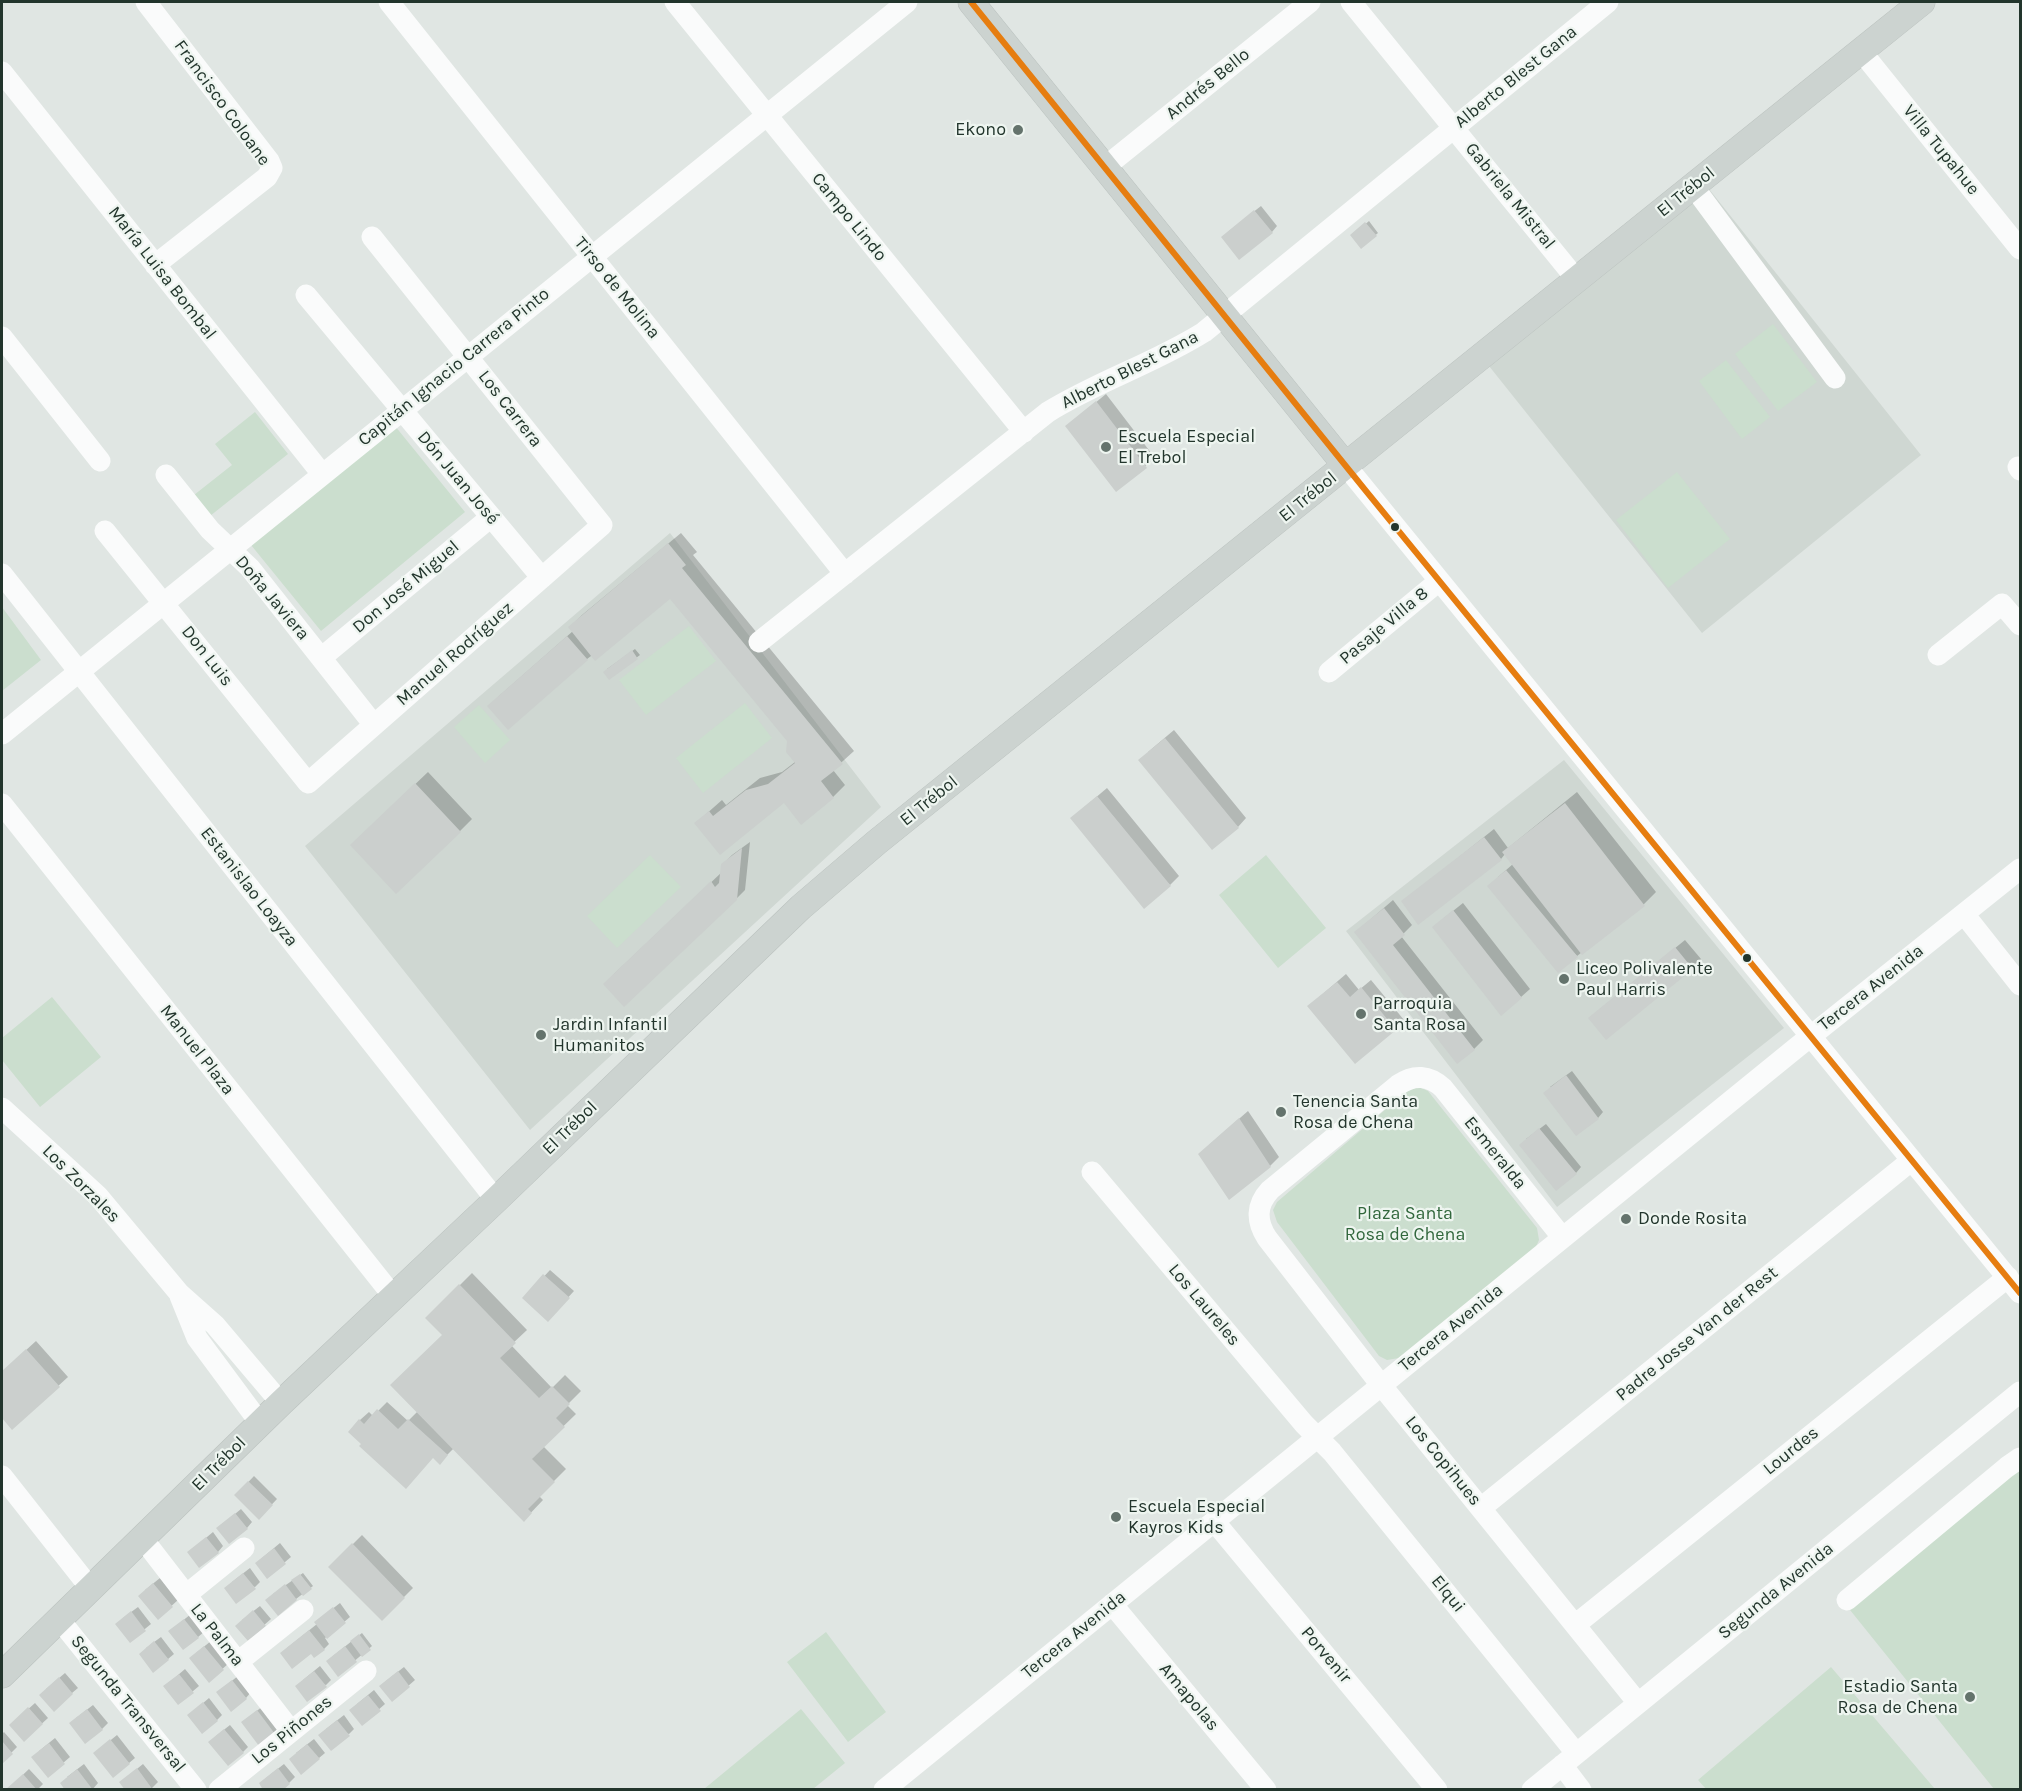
<!DOCTYPE html>
<meta charset="utf-8">
<style>
body{margin:0}
#map{position:relative;width:2022px;height:1791px;overflow:hidden;background:#e0e6e3;font-family:Karla,sans-serif}
canvas{display:block}
.frame{position:absolute;inset:0;border:3px solid #22352c;pointer-events:none}
</style>
<div id="map">
<canvas width="2022" height="1791"></canvas>
<div class="frame"></div>
</div>
<script>
const ctx = document.querySelector('canvas').getContext('2d');
ctx.lineJoin = 'round';
function paint(path, color) {
  ctx.fillStyle = color;
  ctx.fill(path, 'evenodd');
}
function stroke(path, color, width, dash) {
  ctx.strokeStyle = color;
  ctx.lineWidth = width;
  ctx.lineCap = dash ? 'butt' : 'round';
  ctx.setLineDash(dash || []);
  ctx.stroke(path);
}
function label(font, color, halo, rows, align = 'center') {
  ctx.font = font + ' Karla,sans-serif';
  ctx.lineWidth = 4.5;
  ctx.setLineDash([]);
  ctx.textBaseline = 'middle';
  ctx.strokeStyle = halo;
  ctx.fillStyle = color;
  for (const [text, x, y, turn = 0] of rows) {
    ctx.save();
    ctx.translate(x, y);
    ctx.rotate((+turn || 0) * Math.PI / 180);
    ctx.textAlign = isNaN(turn) ? turn : align;
    if (halo) ctx.strokeText(text, 0, 0);
    ctx.fillText(text, 0, 0);
    ctx.restore();
  }
}
paint(new Path2D(`
 M1709,189L1921,455L1702,633L1489,366Z
 M670,533L881,807L530,1130L305,846Z
 M1564,760L1784,1028L1557,1207L1346,931Z`), '#cfd7d2');
paint(new Path2D(`
 M1773,324L1817,382L1778,411L1735,354Z
 M1726,360L1770,417L1742,439L1699,381Z
 M255,412L288,454L210,516L194,495L232,465L215,444Z
 M395,426L465,512L321,631L251,545Z
 M1677,472L1730,539L1668,588L1616,520Z
 M2,607L41,660L2,691Z
 M689,626L716,661L646,715L619,680Z
 M745,703L772,738L703,793L676,758Z
 M479,705L510,740L485,763L454,727Z
 M650,855L681,887L617,948L587,916Z
 M1266,855L1326,928L1278,968L1219,895Z
 M52,997L101,1057L40,1107L2,1060V1038Z
 M1419,1087L1428,1091L1537,1228L1539,1240L1535,1249L1399,1358L1387,1360L1379,1356L1277,1222L1273,1210L1277,1202L1407,1091Z
 M2018,1467L2020,1470V1789H1994L1846,1605Z
 M826,1632L886,1712L848,1742L787,1662Z
 M1831,1667L1935,1789H1706L1698,1780Z
 M801,1709L845,1763L813,1789H704Z`), '#cbdece');
paint(new Path2D(`
 M1261,206L1277,226L1272,232L1229,231Z
 M1369,221L1378,233L1361,247L1352,236Z
 M1106,394L1155,458L1116,490L1067,426Z
 M681,533L697,552L693,555L854,751L833,770L845,785L833,797L784,801L696,823L722,800L726,805L760,778L782,772L795,762L788,740L670,597L587,659L498,697L573,631L570,627L582,615Z
 M635,649L640,655L609,678L607,669Z
 M1174,730L1246,818L1238,827L1148,752Z
 M428,772L472,819L460,831L364,833Z
 M1107,788L1179,876L1170,885L1081,810Z
 M1577,792L1656,892L1644,904L1577,956L1498,877L1513,864L1505,854L1501,859L1403,902L1494,829L1508,848Z
 M750,842L745,890L736,899L613,975L722,872V865L732,855Z
 M1393,900L1412,925L1401,936L1483,1040L1474,1049L1356,932Z
 M1463,903L1530,989L1521,997L1443,919Z
 M1685,940L1701,959L1692,968L1599,1010Z
 M1346,974L1359,990L1371,980L1404,1020L1355,1062L1318,998Z
 M1572,1071L1603,1112L1598,1118L1550,1087Z
 M1248,1111L1279,1157L1270,1166L1209,1145Z
 M1546,1124L1581,1167L1576,1173L1526,1139Z
 M550,1270L574,1291L553,1314L524,1298Z
 M472,1273L527,1330L511,1345L552,1388L565,1375L581,1391L567,1405L576,1414L543,1446L566,1469L539,1496L543,1500L524,1520L454,1448L440,1462L434,1456L363,1444L360,1420L369,1412L373,1416L387,1402L408,1421L418,1411L443,1335L427,1318Z
 M36,1341L68,1377L12,1428L2,1416V1372Z
 M254,1476L277,1499L259,1518L236,1495Z
 M241,1509L252,1522L247,1528L224,1523Z
 M213,1532L223,1546L218,1552L195,1547Z
 M362,1535L413,1588L382,1619L330,1567Z
 M280,1543L291,1557L267,1577L262,1558Z
 M250,1568L260,1582L255,1587L232,1582Z
 M303,1573L313,1586L296,1599L273,1594Z
 M160,1578L178,1600L158,1618L145,1590Z
 M340,1603L350,1617L325,1638L329,1644L324,1649L311,1652L287,1648L317,1624L322,1617Z
 M260,1606L271,1619L248,1639L242,1620Z
 M138,1607L151,1624L130,1641L123,1618Z
 M191,1614L204,1632L198,1637L176,1626Z
 M362,1633L372,1646L338,1675L333,1656Z
 M161,1637L174,1654L168,1659L146,1648Z
 M211,1641L229,1663L209,1681L196,1653Z
 M320,1666L331,1680L326,1685L303,1680Z
 M404,1667L415,1680L392,1700L386,1681Z
 M185,1669L199,1686L179,1703L171,1681Z
 M65,1673L78,1688L72,1693L46,1689Z
 M238,1676L251,1692L246,1698L224,1687Z
 M374,1690L385,1704L362,1724L357,1704Z
 M209,1698L222,1715L217,1720L189,1715Z
 M35,1703L48,1718L24,1740L16,1720Z
 M93,1705L108,1723L102,1729L76,1718Z
 M263,1706L280,1727L274,1733L249,1717Z
 M344,1715L354,1729L349,1734L326,1729Z
 M230,1725L248,1747L243,1752L216,1736Z
 M4,1732L17,1747L2,1762V1734Z
 M117,1735L135,1758L129,1763L101,1748Z
 M55,1738L70,1757L48,1776L39,1751Z
 M314,1739L325,1753L319,1758L296,1753Z
 M84,1764L98,1783L92,1790L67,1777Z
 M143,1764L158,1782L150,1790L127,1777Z
 M284,1764L295,1777L289,1783L266,1778Z
 M29,1769L43,1784L37,1790H7Z`), '#0003');
paint(new Path2D(`
 M1254,210L1273,233L1239,260L1221,237Z
 M1365,222L1377,236L1361,249L1350,235Z
 M1096,401L1147,468L1116,492L1065,426Z
 M668,543L686,565L682,568L843,764L821,781L834,798L801,825L784,803L720,855L694,823L709,811L713,816L746,790L768,784L795,763L786,752L787,741L670,599L595,661L568,627Z
 M567,636L588,660L508,730L487,706Z
 M632,650L638,659L609,680L603,672Z
 M1165,738L1239,828L1212,850L1138,760Z
 M415,783L461,832L396,894L350,845Z
 M1097,796L1171,886L1144,909L1070,818Z
 M1565,803L1645,906L1582,955L1502,852Z
 M1484,837L1502,860L1418,925L1401,901Z
 M742,848L737,900L624,1007L603,984L711,881L715,887L719,883L721,864Z
 M1506,870L1578,957L1558,973L1487,886Z
 M1384,908L1405,935L1393,945L1475,1050L1457,1064L1354,932Z
 M1453,910L1522,998L1501,1016L1432,927Z
 M1675,947L1693,969L1606,1040L1588,1018Z
 M1337,982L1350,997L1361,987L1396,1030L1355,1064L1307,1006Z
 M1566,1075L1599,1119L1576,1136L1543,1093Z
 M1239,1118L1271,1167L1229,1200L1198,1154Z
 M1539,1128L1577,1174L1556,1191L1519,1145Z
 M543,1274L570,1298L548,1322L522,1298Z
 M459,1284L516,1343L500,1358L539,1398L552,1386L570,1404L556,1418L565,1427L532,1459L555,1482L528,1509L532,1513L524,1522L390,1385L442,1335L425,1318Z
 M26,1349L60,1387L12,1430L2,1418V1371Z
 M377,1409L398,1429L408,1419L448,1455L440,1465L433,1458L406,1489L359,1446L361,1444L348,1432L359,1419L364,1424Z
 M248,1481L273,1505L259,1520L234,1495Z
 M235,1513L248,1529L229,1544L216,1528Z
 M206,1537L219,1553L199,1568L187,1552Z
 M352,1543L405,1598L382,1621L328,1567Z
 M274,1548L286,1564L267,1579L255,1563Z
 M243,1573L256,1589L236,1604L224,1588Z
 M300,1574L312,1589L303,1596L291,1580Z
 M153,1583L173,1607L158,1620L138,1596Z
 M285,1584L297,1600L278,1616L265,1600Z
 M333,1607L346,1623L327,1639L314,1622Z
 M253,1610L266,1626L248,1641L235,1626Z
 M131,1611L146,1631L130,1643L115,1624Z
 M184,1619L199,1638L183,1650L168,1631Z
 M309,1630L325,1650L314,1658L311,1654L292,1669L280,1653Z
 M359,1634L371,1650L362,1657L350,1641Z
 M154,1641L169,1660L153,1673L139,1654Z
 M204,1646L224,1670L209,1683L189,1658Z
 M345,1646L357,1662L338,1677L326,1661Z
 M314,1671L327,1687L307,1702L295,1686Z
 M398,1671L410,1687L392,1702L379,1686Z
 M179,1674L194,1693L178,1705L163,1686Z
 M59,1677L73,1694L54,1712L39,1695Z
 M232,1680L247,1699L231,1712L216,1692Z
 M368,1695L381,1711L362,1726L349,1710Z
 M203,1702L218,1721L202,1734L187,1715Z
 M28,1707L43,1724L24,1742L9,1725Z
 M87,1709L103,1730L85,1744L69,1723Z
 M257,1710L275,1734L259,1746L241,1722Z
 M337,1720L350,1736L331,1751L318,1735Z
 M224,1729L244,1753L228,1766L208,1742Z
 M110,1739L130,1764L113,1778L93,1753Z
 M2,1741L13,1754L2,1764Z
 M49,1743L65,1764L48,1778L31,1757Z
 M307,1744L320,1759L301,1775L289,1759Z
 M137,1768L153,1790H125L119,1782Z
 M278,1768L290,1784L283,1790H263L259,1783Z
 M77,1769L93,1790H65L60,1783Z
 M23,1774L37,1790H5Z`), '#cbcfcd');
const major = new Path2D(`
 M971,2L1346,466
 M2,1675L281,1403L496,1200L801,907L877,842L1922,2`);
stroke(major, '#bbc2bf', 27);
stroke(new Path2D(`
 M146,2L269,161L272,168L267,177L155,265
 M389,2L845,574
 M675,2L1024,432
 M1351,2L1577,280
 M1861,51L2020,249
 M2,72L322,474
 M1105,167L1310,2
 M1693,186L1835,378
 M306,295L542,578
 M2,337L100,461
 M1346,466L2020,1293
 M2018,467L2020,470
 M166,475L210,530L250,568L374,725
 M105,531L308,783L602,525L372,237
 M2,574L496,1200
 M759,642L1048,412C1098,381 1155,363 1204,332L1608,2
 M1938,655L2002,604L2020,625
 M321,658L491,517
 M1329,672L1439,581
 M2,734L907,2
 M2,804L393,1296
 M1964,914L2020,985
 M2,1108L98,1196L179,1293L215,1325L281,1403
 M1092,1172L1304,1424L1332,1452L1576,1753
 M1562,1237L1443,1088C1429,1075 1414,1074 1398,1085L1270,1190C1256,1205 1256,1221 1267,1238L1381,1385L1638,1703
 M180,1296L197,1338L260,1423
 M2,1476L91,1589
 M1481,1508L1912,1160
 M1214,1521L1437,1790
 M143,1539L291,1731
 M186,1595L244,1548
 M1847,1600L2007,1467L2020,1458
 M1112,1604L1266,1790
 M59,1619L196,1790
 M1575,1625L2008,1277
 M238,1662L303,1610
 M1562,1765L1581,1790
 M219,1790L366,1671
 M884,1790L1796,1048L2020,869
 M1532,1790L2020,1392`), '#fafbfb', 21);
stroke(major, '#ccd3d0', 26);
stroke(new Path2D(`
 M971,2L1366,491L2020,1293`), '#e67d10', 6);
for (const [x, y, r, color] of [
 [1018,130,6,"#64736c"],
 [1106,447,6,"#64736c"],
 [1395,527,5,"#22352c"],
 [1747,958,5,"#22352c"],
 [1564,979,6,"#64736c"],
 [1361,1014,6,"#64736c"],
 [541,1035,6,"#64736c"],
 [1281,1112,6,"#64736c"],
 [1626,1219,6,"#64736c"],
 [1116,1517,6,"#64736c"],
 [1970,1697,6,"#64736c"]
]) {
  const dot = new Path2D();
  dot.arc(x, y, r, 0, 2 * Math.PI);
  ctx.fillStyle = color;
  ctx.fill(dot);
  stroke(dot, '#eef5f0', 2);
}
label('18px', '#22352c', '#eef5f0', [
 ["Alberto Blest Gana",1516,77,-39],
 ["Andrés Bello",1208,84,-39],
 ["Francisco Coloane",222,103,54],
 ["Villa Tupahue",1941,150,51],
 ["El Trébol",1686,192,-39],
 ["Gabriela Mistral",1510,196,51],
 ["Campo Lindo",849,217,51],
 ["María Luisa Bombal",162,273,52],
 ["Tirso de Molina",617,288,51],
 ["Capitán Ignacio Carrera Pinto",454,367,-39],
 ["Alberto Blest Gana",1130,370,-27],
 ["Los Carrera",510,409,52],
 ["Dón Juan José",458,478,50],
 ["El Trébol",1308,497,-39],
 ["Don José Miguel",406,587,-40],
 ["Doña Javiera",272,598,50],
 ["Pasaje Villa 8",1384,626,-40],
 ["Manuel Rodríguez",455,654,-41],
 ["Don Luis",207,656,52],
 ["El Trébol",929,801,-39],
 ["Estanislao Loayza",249,887,52],
 ["Tercera Avenida",1871,988,-38],
 ["Manuel Plaza",197,1050,52],
 ["El Trébol",570,1128,-44],
 ["Esmeralda",1495,1153,51],
 ["Los Zorzales",81,1184,45],
 ["Los Laureles",1204,1305,50],
 ["Tercera Avenida",1451,1328,-39],
 ["Padre Josse Van der Rest",1697,1334,-39],
 ["Lourdes",1791,1451,-39],
 ["Los Copihues",1443,1461,51],
 ["El Trébol",219,1464,-45],
 ["Segunda Avenida",1776,1591,-39],
 ["Elqui",1448,1594,51],
 ["La Palma",217,1635,52],
 ["Tercera Avenida",1074,1635,-39],
 ["Porvenir",1326,1655,50],
 ["Amapolas",1189,1697,50],
 ["Segunda Transversal",128,1704,51],
 ["Los Piñones",292,1730,-39]
]);
label('18px', '#22352c', '#eef5f0', [
 ["Ekono",1006,130,"right"],
 ["Escuela Especial",1118,437],
 ["El Trebol",1118,458],
 ["Liceo Polivalente",1576,969],
 ["Paul Harris",1576,990],
 ["Parroquia",1373,1004],
 ["Santa Rosa",1373,1025],
 ["Jardin Infantil",553,1025],
 ["Humanitos",553,1046],
 ["Tenencia Santa",1293,1102],
 ["Rosa de Chena",1293,1123],
 ["Donde Rosita",1638,1219],
 ["Escuela Especial",1128,1507],
 ["Kayros Kids",1128,1528],
 ["Estadio Santa",1958,1687,"right"],
 ["Rosa de Chena",1958,1708,"right"]
], 'left');
label('18px', '#31673c', '#eef5f0', [
 ["Plaza Santa",1405,1214],
 ["Rosa de Chena",1405,1235]
]);
</script>
